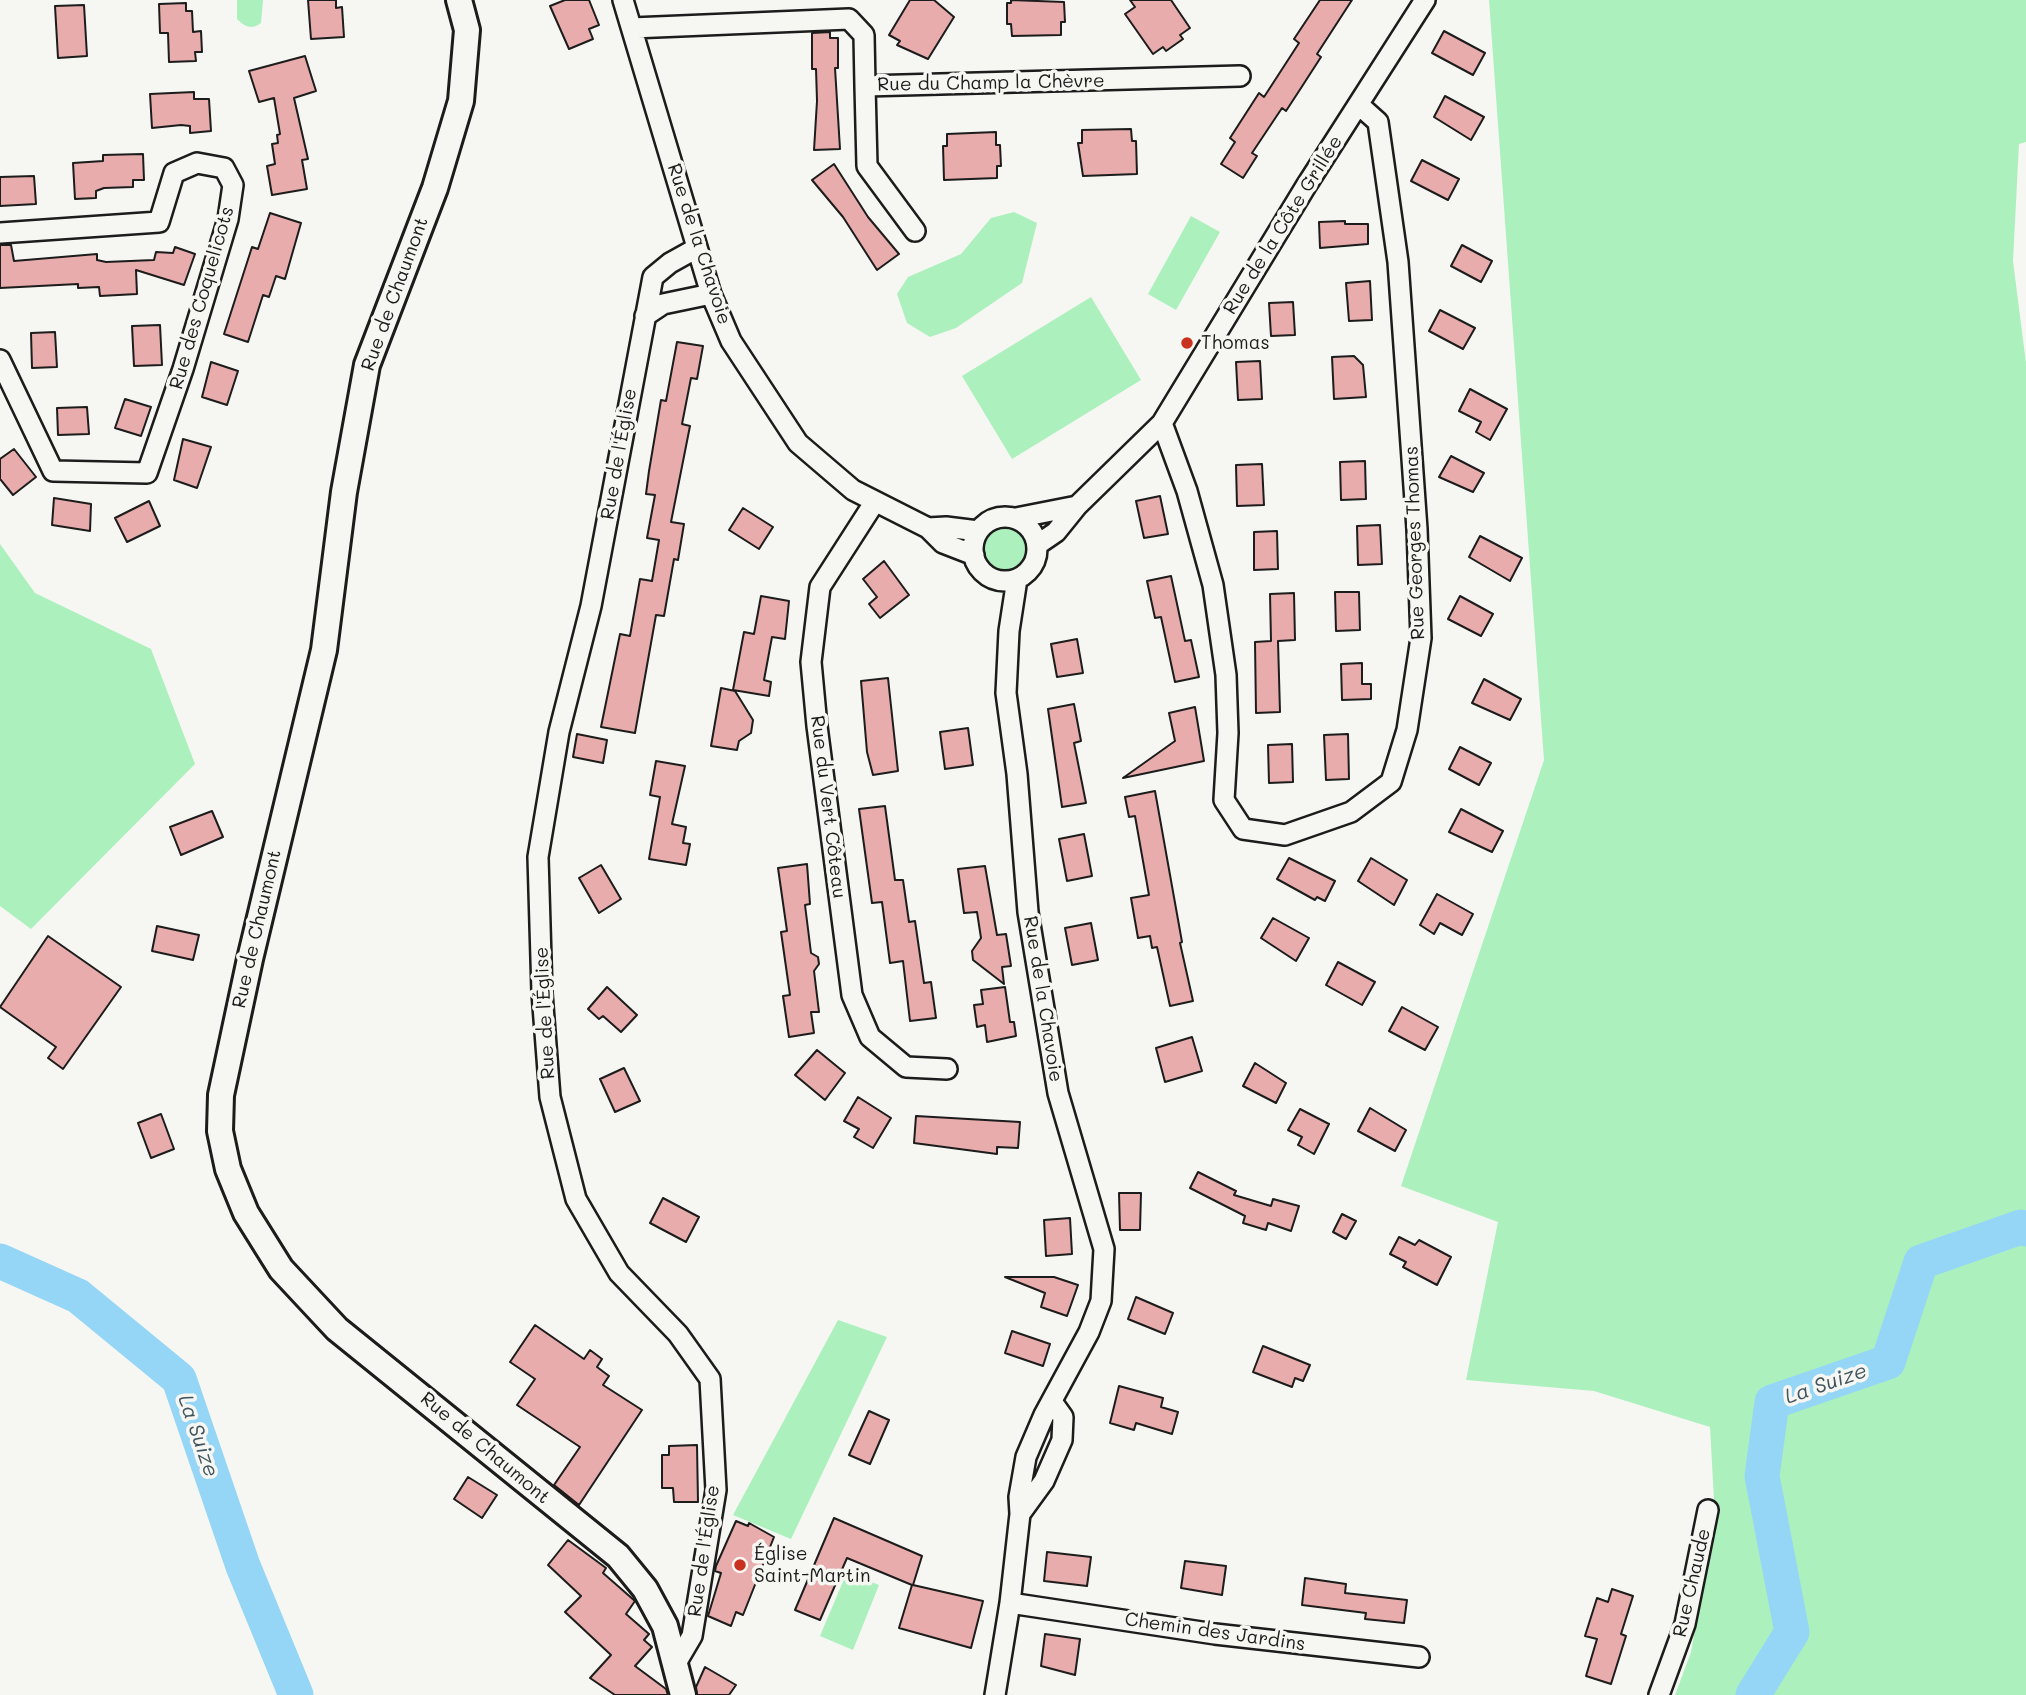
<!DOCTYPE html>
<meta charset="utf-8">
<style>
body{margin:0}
canvas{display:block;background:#f6f6f2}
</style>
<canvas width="2026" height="1695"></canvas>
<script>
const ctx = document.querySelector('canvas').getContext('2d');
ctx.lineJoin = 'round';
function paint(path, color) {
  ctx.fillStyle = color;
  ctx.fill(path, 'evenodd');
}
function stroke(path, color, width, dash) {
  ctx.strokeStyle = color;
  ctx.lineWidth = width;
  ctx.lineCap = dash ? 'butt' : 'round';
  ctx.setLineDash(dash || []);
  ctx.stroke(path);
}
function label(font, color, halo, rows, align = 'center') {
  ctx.font = font + ' Mali,sans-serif';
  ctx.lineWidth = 7;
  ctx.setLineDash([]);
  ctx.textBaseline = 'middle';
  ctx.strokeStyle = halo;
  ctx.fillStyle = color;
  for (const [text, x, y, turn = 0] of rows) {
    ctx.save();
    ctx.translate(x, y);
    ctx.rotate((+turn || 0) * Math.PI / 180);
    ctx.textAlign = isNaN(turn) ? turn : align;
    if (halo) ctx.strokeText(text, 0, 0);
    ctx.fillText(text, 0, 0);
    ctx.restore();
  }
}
paint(new Path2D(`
 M237,0H263L261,23C252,30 245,27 237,19Z
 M1489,0H2026V142L2019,144L2013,261L2026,363V1695H1675L1691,1652L1715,1518L1710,1427L1594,1391L1466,1380L1498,1222L1401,1186L1544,760Z
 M1014,212L1037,223L1022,283L956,328L930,337L907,323L897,294L908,277L961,254L991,218Z
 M1191,216L1220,232L1176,310L1148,294Z
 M1091,297L1141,380L1012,459L962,376Z
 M962 550a43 43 0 1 1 86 0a43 43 0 1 1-86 0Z
 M0,544L35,593L151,649L195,764L31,929L0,906Z
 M838,1320L887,1337L791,1539L733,1515Z
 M847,1572L879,1585L853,1650L820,1636Z`), '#acf1bd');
stroke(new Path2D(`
 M0,1261L78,1296L179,1379L243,1566L296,1695
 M1753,1695L1792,1632L1762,1476L1772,1402L1888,1362L1921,1262L2021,1227L2026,1229`), '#95d6f6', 35);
const building = new Path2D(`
 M308,0H336V8L342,7L344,37L311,39Z
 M565,0H589L599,25L589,29L593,39L569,49L550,6Z
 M910,0H934L954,17L928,59L897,45L900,41L889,35Z
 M1011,0L1064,2L1065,22H1061V35L1012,36L1011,24H1007V3H1011Z
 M1130,0H1171L1190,28L1180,35L1183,39L1166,51L1163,47L1153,54L1125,14L1135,7Z
 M1320,0H1352L1317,54L1321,57L1301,88L1286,111L1282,108L1252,153L1257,156L1243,178L1221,164L1235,142L1230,138L1259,93L1264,97L1299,43L1294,39Z
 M186,3V11H192L193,32L201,31L202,52H195L196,61L169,62L168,33H160L159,4Z
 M84,5L87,56L58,58L55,6Z
 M1444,31L1485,53L1473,75L1432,53Z
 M830,32V38H838V68H835L840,149L814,150L817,101L816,69H812V33Z
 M305,56L316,91L294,98L308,159L302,160L307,189L272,195L267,166L275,164L272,144L278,143L277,135L280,134L274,98L259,102L249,71Z
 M194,92V99H209L211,131L190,133V126L181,125L152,128L150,94Z
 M1445,96L1484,117L1471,140L1434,117Z
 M1131,129L1132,141H1136L1137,174L1083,176L1078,143H1082V130Z
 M996,132V145H1000L1001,166H997V178L944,180L943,146H947V134Z
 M143,154L144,180H133V187L104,188L96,191V198L75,199L73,163L103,161V155Z
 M1422,160L1459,179L1448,200L1411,181Z
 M834,164L868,217L899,254L877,270L843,217L812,180Z
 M34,176L36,204L0,206V177Z
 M270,213L301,223L285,279L276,276L269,297L263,295L248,342L224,334L252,247L258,249Z
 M1345,221V224H1368V244L1320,248L1319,222Z
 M0,245H11L14,261L97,254V260L106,262L154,260L156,252L173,253L175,247L195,254L184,285L136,270L137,294L100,296L99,287L78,288V284L0,288Z
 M1462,245L1492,261L1481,282L1451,266Z
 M1370,281L1372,320L1349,321L1346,283Z
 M1293,302L1295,335L1271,336L1269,303Z
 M1440,310L1475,328L1463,349L1429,331Z
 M160,325L162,365L134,366L132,326Z
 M55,332L57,367L32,368L31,333Z
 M677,342L703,346L697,379L691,378L682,424L690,426L671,522L684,524L678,560L674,559L664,616L656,615L635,733L601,727L620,634L630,636L640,579L652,581L659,540L647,538L655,495L646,494L649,471L661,400L666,401Z
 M1354,356L1363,365L1366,397L1334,399L1332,357Z
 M1260,361L1262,399L1238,400L1236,362Z
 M211,362L238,371L227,405L202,397Z
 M1470,389L1507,409L1490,440L1476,432L1481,422L1459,411Z
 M125,399L151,407L141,436L115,428Z
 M87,407L89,434L58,435L57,408Z
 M183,439L211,447L197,488L174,480Z
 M14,449L36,477L13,495L0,479V459Z
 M1451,456L1484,473L1473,492L1439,477Z
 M1365,461L1366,499L1341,500L1340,462Z
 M1262,464L1264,505L1237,506L1236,465Z
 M1160,496L1168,534L1144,538L1136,501Z
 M54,498L91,504L90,531L52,525Z
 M149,501L160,526L127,542L115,518Z
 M743,508L773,527L759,549L729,530Z
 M1380,525L1382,564L1358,565L1357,526Z
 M1277,531L1278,569L1254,570V532Z
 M1480,536L1522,558L1510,581L1469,557Z
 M884,561L909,595L880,618L869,604L877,597L863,579Z
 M1171,576L1185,641L1191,640L1199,677L1175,682L1161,617L1155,618L1147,581Z
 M1335,592H1359L1360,630L1336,631Z
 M1294,593L1295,640L1278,641L1280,712L1256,713L1255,642L1271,641L1270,594Z
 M761,596L789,601L785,639L772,637L764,680L771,682L769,696L733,690L744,632L754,634Z
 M1460,596L1493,614L1481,636L1448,619Z
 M1077,639L1083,673L1057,677L1051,644Z
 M1362,663V684H1371V699L1342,700L1341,664Z
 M888,678L898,771L873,775L867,752L861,681Z
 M1484,679L1521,699L1510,720L1472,703Z
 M721,688L735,691L753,720L751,733L739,741L737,750L711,746Z
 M1074,704L1081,741L1074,743L1086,803L1062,807L1048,709Z
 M1195,707L1204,761L1123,778L1175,741L1169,713Z
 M968,728L973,765L945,769L940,732Z
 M577,734L607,740L603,763L573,757Z
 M1348,734L1349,779L1326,780L1324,735Z
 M1292,744L1293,782L1269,783L1268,745Z
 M1460,747L1491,763L1479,785L1449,769Z
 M656,761L685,766L672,824L686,827L683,843L690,844L686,865L649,859L660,797L650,795Z
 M1155,791L1182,942L1180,943L1193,1001L1170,1006L1157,947L1152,948L1150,936L1138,938L1131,898L1149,895L1135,816L1129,817L1125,797Z
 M885,806L895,880H903L909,922L915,921L924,983L931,982L936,1018L910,1021L903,961L890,963L882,902L872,903L859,809Z
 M1461,809L1503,831L1492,852L1449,832Z
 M212,811L223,837L181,855L170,827Z
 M1084,834L1092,876L1067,881L1059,839Z
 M1289,858L1335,881L1325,901L1317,897L1315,900L1277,879Z
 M1371,858L1407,880L1394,905L1358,881Z
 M807,864L810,904L805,905L811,953L818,957L819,964L814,971L819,1012H811L814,1033L789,1037L783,996L790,995L781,932L787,931L778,868Z
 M601,865L621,899L599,913L579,878Z
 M985,866L997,935L1006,934L1011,966L1002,967L1004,984L973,960L972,951L981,938L977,912L964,913L958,869Z
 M1437,894L1473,914L1462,935L1440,923L1434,934L1420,925Z
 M1273,918L1309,938L1296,961L1261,938Z
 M1091,923L1098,960L1072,965L1065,928Z
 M157,926L199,935L193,960L152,951Z
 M48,936L121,987L63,1069L48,1058L56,1047L0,1007Z
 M1338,962L1375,982L1362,1005L1326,985Z
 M607,987L637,1015L621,1032L603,1016L599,1019L588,1009Z
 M1005,987L1010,1022H1014L1016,1036L987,1042L985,1025L977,1027L974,1005L983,1004L981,990Z
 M1402,1007L1438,1027L1425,1050L1389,1031Z
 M1192,1037L1202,1071L1165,1082L1156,1048Z
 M817,1050L845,1073L825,1100L795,1075Z
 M1255,1063L1286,1083L1276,1103L1243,1086Z
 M624,1068L640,1101L615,1112L600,1079Z
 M858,1097L891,1118L873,1148L854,1137L859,1129L844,1121Z
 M1370,1108L1406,1130L1395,1151L1358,1131Z
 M1300,1109L1329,1124L1314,1154L1298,1145L1302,1137L1288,1130Z
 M161,1114L174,1149L151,1158L138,1123Z
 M916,1116L1020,1122L1018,1148L997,1147V1154L914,1143Z
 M1198,1172L1236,1191L1234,1195L1271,1206L1273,1199L1299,1206L1291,1231L1268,1223L1266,1230L1243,1223L1245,1216L1190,1188Z
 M1119,1193H1141L1140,1230H1120Z
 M663,1198L699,1217L686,1242L650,1223Z
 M1342,1214L1356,1221L1346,1239L1333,1232Z
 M1070,1218L1072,1254L1046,1256L1044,1220Z
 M1399,1237L1415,1245L1419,1240L1451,1257L1437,1285L1403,1267L1406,1262L1390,1254Z
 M1005,1277H1054L1078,1285L1067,1316L1041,1307L1045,1293Z
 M1136,1297L1173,1313L1165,1334L1128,1319Z
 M535,1325L584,1359L590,1350L602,1359L597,1367L609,1376L603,1385L642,1410L579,1505L554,1485L580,1447L517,1405L535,1379L510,1362Z
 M1012,1331L1050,1344L1043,1366L1005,1353Z
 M1263,1346L1310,1365L1303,1381L1295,1378L1292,1387L1253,1372Z
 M1119,1386L1163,1398L1161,1407L1178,1412L1172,1434L1136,1423L1134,1430L1110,1423Z
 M869,1411L889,1420L870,1464L849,1455Z
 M697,1445L698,1502H674L673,1488H662V1455H669V1446Z
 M468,1477L497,1495L482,1518L454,1499Z
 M834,1518L922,1556L913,1585L983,1601L971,1648L899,1628L912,1585L847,1558L820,1620L795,1610Z
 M736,1521L748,1526L749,1523L774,1537L743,1615L736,1612L731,1626L708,1616L721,1573L715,1571L716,1566Z
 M568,1540L606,1568L603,1573L635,1601L626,1614L649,1634L644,1640L652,1647L635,1666L666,1689L668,1695H615L590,1678L611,1655L565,1612L581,1596L548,1565Z
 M1047,1552L1091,1557L1087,1586L1044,1581Z
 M1185,1561L1226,1566L1222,1595L1181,1588Z
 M1305,1578L1346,1584L1345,1593L1407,1600L1404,1623L1365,1619L1366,1613L1302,1605Z
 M1612,1589L1633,1596L1621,1634L1626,1636L1611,1684L1586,1676L1597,1639L1585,1636L1597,1598L1608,1602Z
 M1045,1634L1080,1639L1075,1675L1041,1666Z
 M705,1667L736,1685L729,1695H697L696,1687Z`);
paint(building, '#e7acab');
stroke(building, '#1c1c1c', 2);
const minor = new Path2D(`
 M623,0L711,294L731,341L798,443L853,490L928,528L943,543L974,555
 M632,28L849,19L864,35L865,86L1240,76
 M865,86L867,166L915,231
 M0,233L159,222L174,173L197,163L224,168L233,185L228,219L183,369L147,473L53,471L0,360
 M645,316L663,304L711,294
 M1162,423L1187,491L1213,585L1226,675L1228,733L1224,800L1243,829L1285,835L1351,812L1391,782L1407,730L1421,638L1417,529L1398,262L1378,122L1359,105
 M874,503L820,587L811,662L817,726L852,995L870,1037L906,1067L947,1069
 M973 549a32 32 0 1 1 64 0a32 32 0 1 1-64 0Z
 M1016,518L1077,506
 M928,528L946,527L978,531
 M1037,545L1056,532L1077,506L1162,423L1306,186L1425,0
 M1017,579L1009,631L1006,693L1017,774L1028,912L1058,1093L1104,1249L1101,1301L1089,1332L1044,1415L1026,1457L1019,1497L1020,1514
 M1010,1603L1215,1634L1419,1657
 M675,1665L692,1636L716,1490L710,1379L678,1334L619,1273L576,1199L550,1097L542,993L538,857L559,732L591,606L653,277L670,263L697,248
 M995,1695L1010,1603L1020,1514L1044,1481L1062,1440L1063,1417L1053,1403
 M1659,1695L1685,1624L1708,1510`);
const tertiary = new Path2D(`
 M459,0L467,30L461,101L435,188L367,365L344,492L324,650L250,959L221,1095L220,1131L228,1169L246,1213L281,1269L337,1329L618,1556L645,1589L665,1626L683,1695`);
stroke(minor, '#1c1c1c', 24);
stroke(tertiary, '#1c1c1c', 30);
stroke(minor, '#f6f6f2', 19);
stroke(tertiary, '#f6f6f2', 24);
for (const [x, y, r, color] of [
 [1187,343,7,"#c8321e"],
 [740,1565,7,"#c8321e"]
]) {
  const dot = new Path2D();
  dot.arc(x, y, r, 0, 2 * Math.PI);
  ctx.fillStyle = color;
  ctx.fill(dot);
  stroke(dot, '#f6f6f2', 2.5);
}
label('19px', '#1c1c1c', '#f6f6f2', [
 ["Rue du Champ la Chèvre",991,83,-1],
 ["Rue de la Côte Grillée",1283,225,-58],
 ["Rue de la Chavoie",699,244,72],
 ["Rue de Chaumont",395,294,-70],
 ["Rue des Coquelicots",202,298,-74],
 ["Rue de l'Église",619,454,-80],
 ["Rue Georges Thomas",1415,543,-92],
 ["Rue du Vert Côteau",828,807,83],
 ["Rue de Chaumont",257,929,-77],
 ["Rue de la Chavoie",1043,999,81],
 ["Rue de l'Église",545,1013,-93],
 ["Rue de Chaumont",485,1448,40],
 ["Rue de l'Église",704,1551,-82],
 ["Rue Chaude",1692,1583,-77],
 ["Chemin des Jardins",1215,1632,8]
]);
label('19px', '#1c1c1c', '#f6f6f2', [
 ["Thomas",1201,343],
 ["Église",754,1554],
 ["Saint-Martin",754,1576]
], 'left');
label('italic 21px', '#40545d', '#f6f6f2', [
 ["La Suize",1826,1384,-19],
 ["La Suize",198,1436,71]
]);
</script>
